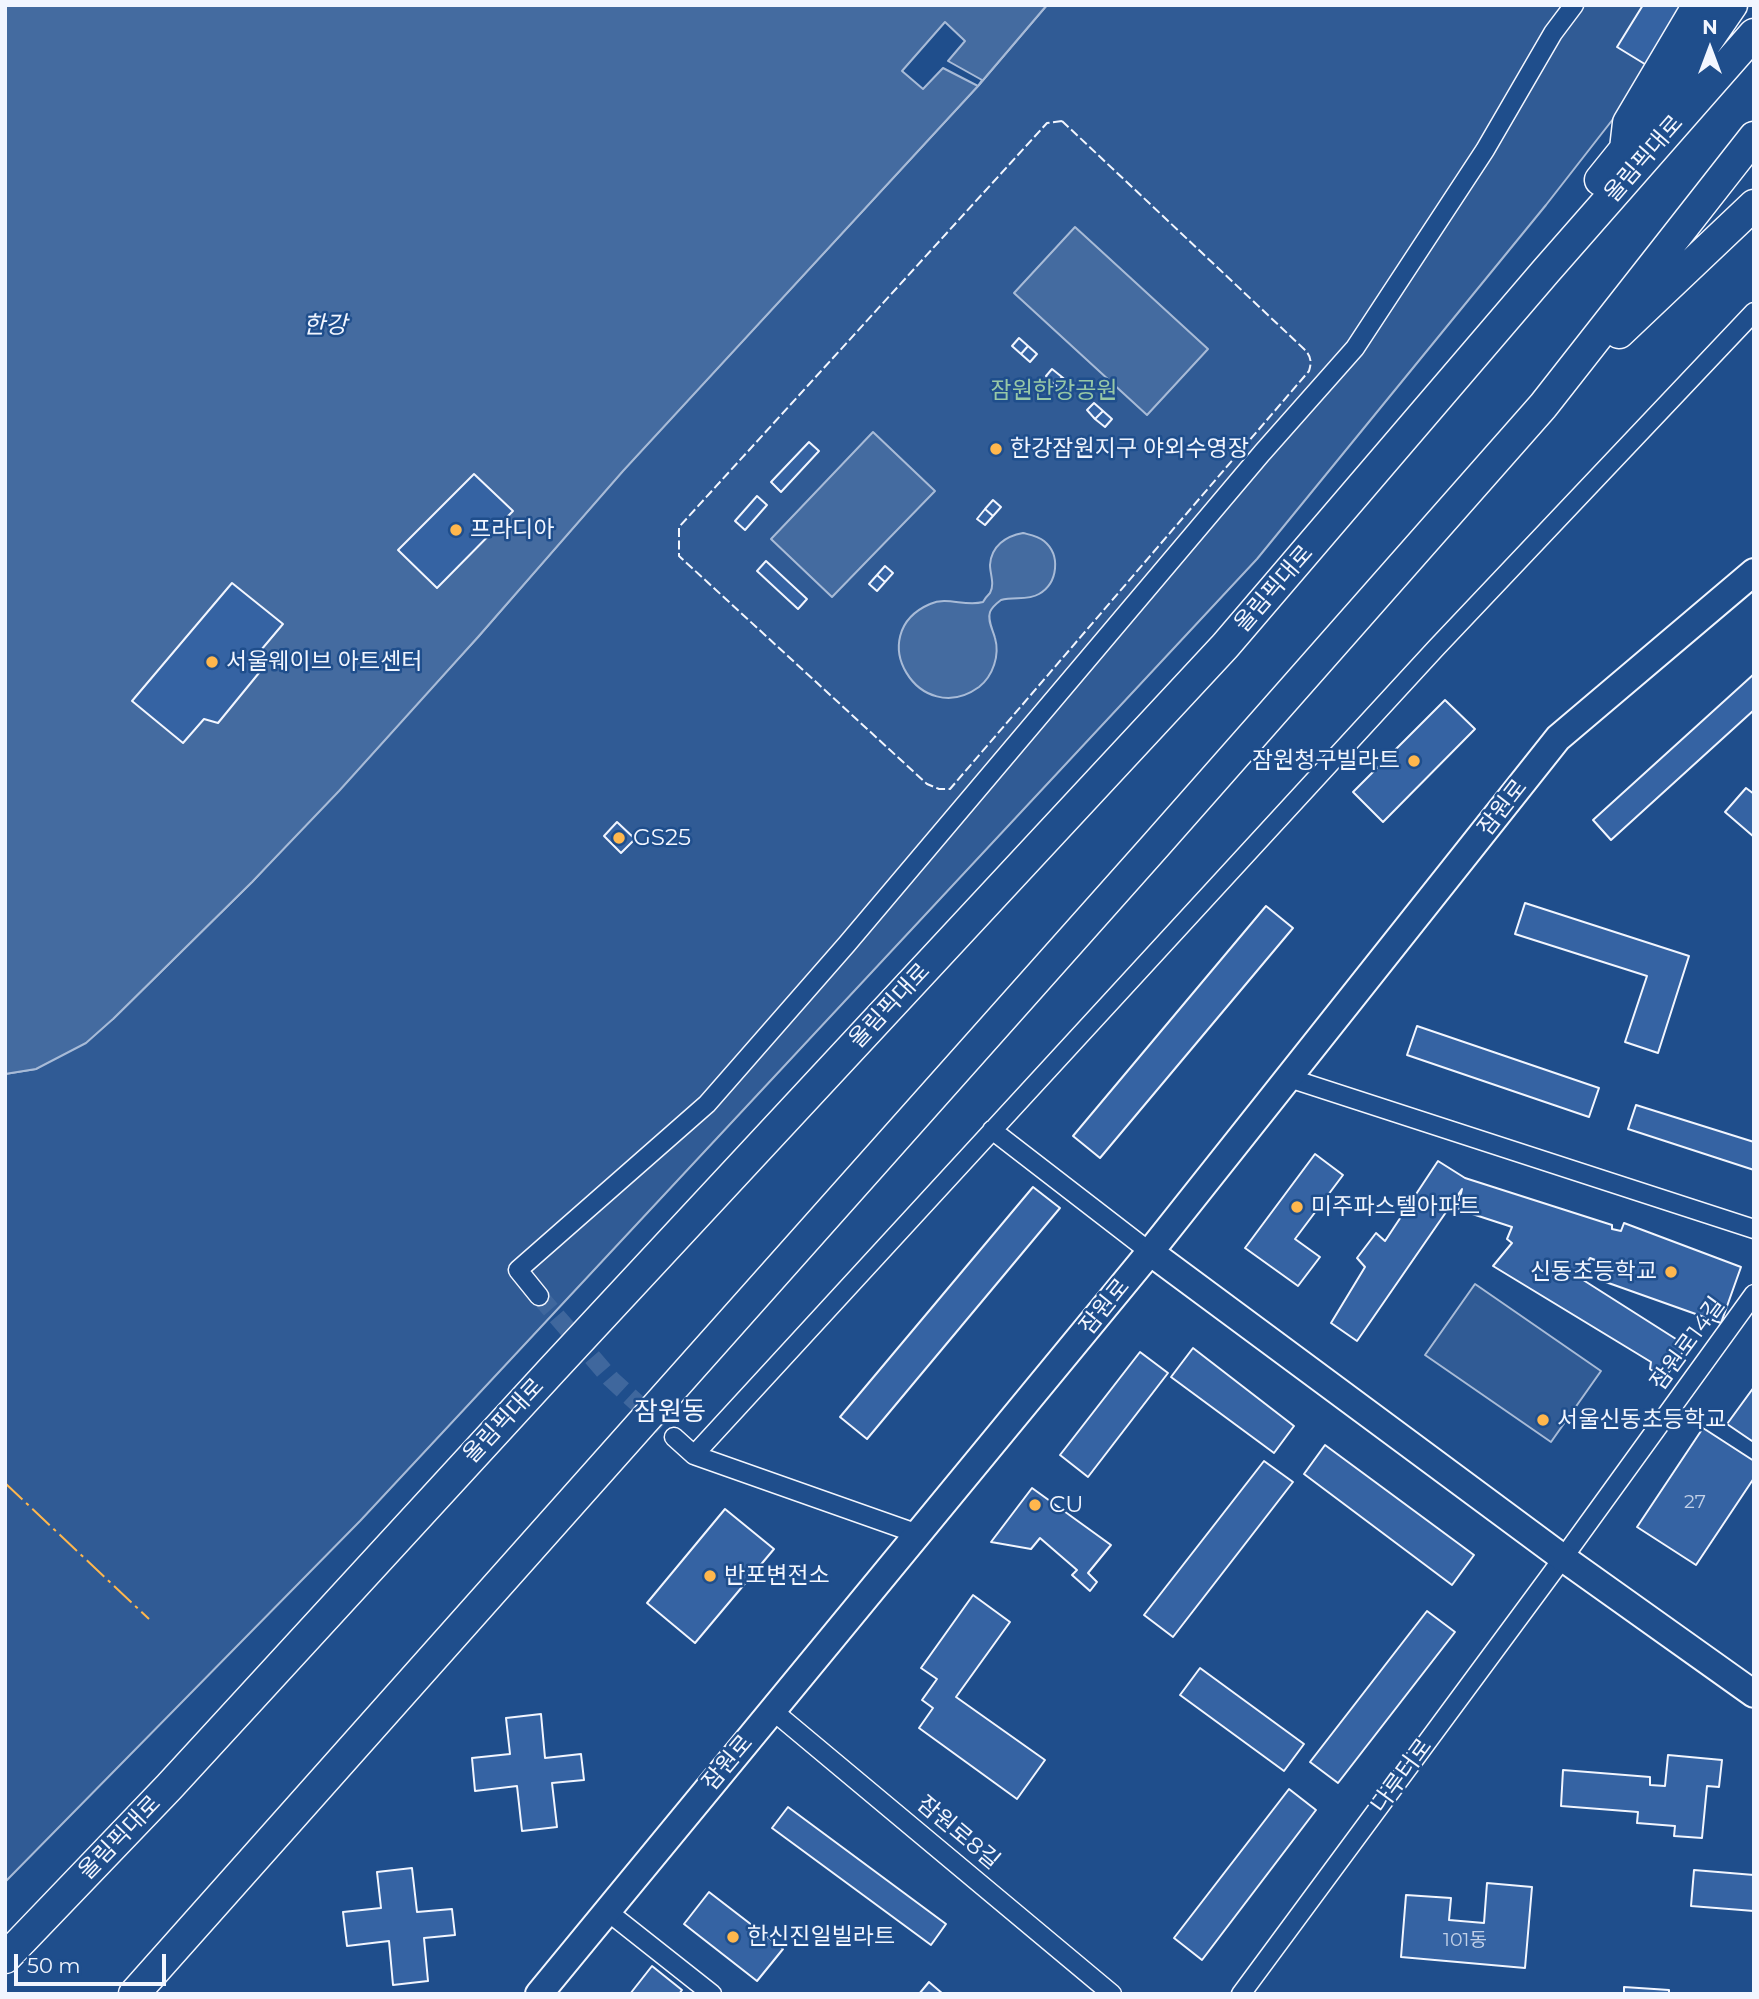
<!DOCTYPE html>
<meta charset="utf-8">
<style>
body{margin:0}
#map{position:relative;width:1759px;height:1999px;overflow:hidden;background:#1f4e8c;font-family:Montserrat,sans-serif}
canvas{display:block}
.frame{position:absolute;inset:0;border:7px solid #f2f6ff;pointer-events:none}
.north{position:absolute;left:1675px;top:14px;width:70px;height:70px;-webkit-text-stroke:5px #1f4e8c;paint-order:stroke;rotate:0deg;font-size:19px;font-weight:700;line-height:28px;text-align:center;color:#f2f6ff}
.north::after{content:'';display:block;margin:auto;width:24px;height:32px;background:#f2f6ff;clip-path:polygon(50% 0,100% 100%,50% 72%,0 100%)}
.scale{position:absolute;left:14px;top:1954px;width:152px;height:32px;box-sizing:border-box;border:4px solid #f2f6ff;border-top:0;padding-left:9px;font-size:21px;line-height:24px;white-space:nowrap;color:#f2f6ff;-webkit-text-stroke:5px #1f4e8c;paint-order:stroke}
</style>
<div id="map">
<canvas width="1759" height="1999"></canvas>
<div class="frame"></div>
<div class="north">N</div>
<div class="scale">50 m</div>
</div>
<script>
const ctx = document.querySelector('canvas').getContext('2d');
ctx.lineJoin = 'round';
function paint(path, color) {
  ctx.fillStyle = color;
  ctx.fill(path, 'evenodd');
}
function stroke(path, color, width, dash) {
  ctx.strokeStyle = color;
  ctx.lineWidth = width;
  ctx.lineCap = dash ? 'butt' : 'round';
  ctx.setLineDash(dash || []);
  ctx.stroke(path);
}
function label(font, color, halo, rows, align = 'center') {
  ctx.font = font + ' Montserrat,"Noto Sans KR",sans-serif';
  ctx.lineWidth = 5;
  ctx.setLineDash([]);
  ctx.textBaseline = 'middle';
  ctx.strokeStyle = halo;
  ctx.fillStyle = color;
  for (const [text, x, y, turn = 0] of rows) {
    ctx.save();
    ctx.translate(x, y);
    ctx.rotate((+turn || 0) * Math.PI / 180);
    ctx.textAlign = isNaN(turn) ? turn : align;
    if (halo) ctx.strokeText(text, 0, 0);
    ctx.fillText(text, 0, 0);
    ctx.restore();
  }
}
const built = new Path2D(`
 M1047,5H1702L1546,205L1257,559L360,1521L5,1882V1074L36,1069L113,1019L252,882L478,637L622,471L978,86Z
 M1475,1284L1601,1371L1551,1442L1425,1355Z`);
paint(built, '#305b95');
stroke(built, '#a8bbd7', 2);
const water = new Path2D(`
 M5,5H1047L978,86L623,471L478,637L339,791L252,882L113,1019L86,1043L36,1069L5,1074Z
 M1075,227L1208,349L1147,415L1014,293Z
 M873,432L935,491L832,597L771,539Z
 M1023,533C1031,535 1038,536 1044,541C1061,555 1058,583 1039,594C1027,601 1014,596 1001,600C997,603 992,607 990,612C987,620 993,630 995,638C1000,655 993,676 979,687C920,730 861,634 930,604C947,596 965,607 983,602C984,600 989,594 990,593C995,584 990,574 990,565C991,546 1006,536 1023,533Z`);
paint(water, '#446ba0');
stroke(water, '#a8bbd7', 2);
const pier = new Path2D(`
 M945,22L965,41L948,61L982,80L978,86L943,68L923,89L902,71Z`);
paint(pier, '#1f4e8c');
stroke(pier, '#a8bbd7', 2);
const building = new Path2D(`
 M1643,5H1681L1648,66L1617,47Z
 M1019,338L1028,346L1021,354L1012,346Z
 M1028,346L1037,354L1030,362L1021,354Z
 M1052,369L1062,377L1055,385L1046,376Z
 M1062,377L1071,385L1064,393L1055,385Z
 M1094,403L1103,411L1095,419L1087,410Z
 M1103,411L1112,419L1105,427L1095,419Z
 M809,442L819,451L781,492L771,482Z
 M474,474L513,511L437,588L398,550Z
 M757,496L767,505L745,530L735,521Z
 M993,500L1001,507L993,516L985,509Z
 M985,509L993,516L985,525L977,519Z
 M766,561L807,599L798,609L757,571Z
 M885,566L893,573L885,582L877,575Z
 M877,575L885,582L877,591L869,584Z
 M232,583L283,624L256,656L263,668L218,723L204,719L183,743L132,701Z
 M1754,674V710L1611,840L1593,820Z
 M1445,700L1475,729L1383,822L1353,792Z
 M1746,788L1754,794V837L1725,812Z
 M617,822L635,839L621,853L604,836Z
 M1525,903L1689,956L1658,1053L1625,1042L1647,976L1515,934Z
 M1266,906L1293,928L1100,1158L1073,1136Z
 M1417,1026L1599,1088L1589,1117L1407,1055Z
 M1636,1105L1754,1142V1170L1628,1129Z
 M1315,1154L1343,1175L1295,1239L1320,1257L1298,1286L1245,1248Z
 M1438,1161L1465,1178L1612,1225V1229L1621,1231L1624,1223L1741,1267L1721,1323L1600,1280L1608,1265L1590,1258L1580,1278L1687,1346L1664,1379L1650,1369L1651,1362L1493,1266L1512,1243L1507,1239L1512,1227L1457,1209L1462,1189L1357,1341L1331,1323L1365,1267L1357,1258L1376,1233L1385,1241Z
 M1033,1187L1060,1208L867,1439L840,1417Z
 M1193,1348L1294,1426L1274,1453L1171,1377Z
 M1140,1352L1168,1373L1088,1477L1060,1455Z
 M1754,1387V1438L1752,1441L1727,1424Z
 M1703,1428L1754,1461V1478L1696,1565L1637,1527Z
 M1325,1445L1474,1555L1452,1585L1304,1474Z
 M1264,1461L1293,1482L1173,1637L1144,1615Z
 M1032,1488L1111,1545L1088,1573L1097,1582L1090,1591L1072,1575L1077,1570L1040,1538L1031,1549L991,1542Z
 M725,1509L774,1549L695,1643L647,1603Z
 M973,1595L1010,1622L956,1697L1045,1760L1017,1799L919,1728L933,1708L922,1700L937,1679L921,1668Z
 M1427,1611L1455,1632L1338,1783L1310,1762Z
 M1200,1668L1304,1744L1284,1771L1180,1695Z
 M541,1714L545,1758L581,1754L584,1780L552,1783L557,1827L522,1831L517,1786L475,1791L472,1758L510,1754L506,1718Z
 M1668,1755L1722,1760L1719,1787L1707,1786L1702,1838L1674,1836L1675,1826L1637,1823L1638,1812L1561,1806L1563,1770L1650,1777V1785L1665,1786Z
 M1289,1789L1316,1810L1202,1960L1174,1938Z
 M788,1807L946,1924L931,1945L772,1828Z
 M412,1868L417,1912L452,1909L455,1935L424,1938L428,1981L393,1985L389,1941L347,1946L343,1912L381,1908L377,1872Z
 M1694,1870L1754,1875V1911L1691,1906Z
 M1487,1883L1532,1887L1525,1968L1401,1957L1406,1895L1451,1898L1449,1920L1484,1923Z
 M709,1892L783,1949L757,1981L684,1924Z
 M652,1966L682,1990L679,1994H630Z
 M929,1982L943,1994H919Z
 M1624,1987L1669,1990V1994H1624Z`);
paint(building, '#3563a3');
stroke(building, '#f2f6ff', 2);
stroke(new Path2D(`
 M539,1296L611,1379L674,1437`), '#3f679d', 18, [18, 9]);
const minor = new Path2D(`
 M1289,1078L1754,1229
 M992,1130L1150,1252
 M539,1296L518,1270L707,1104L847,944L1262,453L1355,348L1485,150L1553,33L1574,5
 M674,1437L694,1455L918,1534
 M694,1455L1436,648L1754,312
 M772,1710L1112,1994
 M607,1911L712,1994
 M1241,1994L1563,1558L1754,1294`);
const secondary = new Path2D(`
 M1150,1252L1563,1558L1754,1694
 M539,1994L1150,1252L1558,738L1754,572`);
const trunk = new Path2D(`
 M1644,127L1678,84L1732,5
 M1600,180L1625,149L1628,123L1698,5
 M1619,333L1754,205
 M5,1958L169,1787L552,1370L1225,646L1546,271L1754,34
 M134,1994L1156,845L1543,406L1754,137`);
stroke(minor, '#f2f6ff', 21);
stroke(secondary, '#f2f6ff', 30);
stroke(trunk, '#f2f6ff', 33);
stroke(minor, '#1f4e8c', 18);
stroke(secondary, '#1f4e8c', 26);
stroke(trunk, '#1f4e8c', 30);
stroke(new Path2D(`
 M1062,121L1304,349C1311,356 1312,361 1309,371L950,789H939L927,784L679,556V527L1047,123Z`), '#f2f6ff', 2, [9, 3.5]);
stroke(new Path2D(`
 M5,1483L149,1619`), '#ffb74d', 2, [24, 5, 3.5, 5]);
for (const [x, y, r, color] of [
 [996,449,7,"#ffb74d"],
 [456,530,7,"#ffb74d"],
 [212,662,7,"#ffb74d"],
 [1414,761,7,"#ffb74d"],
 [619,838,7,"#ffb74d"],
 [1297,1207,7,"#ffb74d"],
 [1671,1272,7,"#ffb74d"],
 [1543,1420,7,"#ffb74d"],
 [1035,1505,7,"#ffb74d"],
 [710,1576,7,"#ffb74d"],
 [733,1937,7,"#ffb74d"]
]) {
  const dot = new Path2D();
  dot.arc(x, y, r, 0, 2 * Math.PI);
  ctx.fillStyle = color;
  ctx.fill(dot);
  stroke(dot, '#1f4e8c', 2.5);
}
label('19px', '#c3d1e8', null, [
 ["27",1695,1502],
 ["101동",1465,1940]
]);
label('23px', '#f2f6ff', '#1f4e8c', [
 ["올림픽대로",1644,159,-49],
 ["올림픽대로",1274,589,-49],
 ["잠원로",1503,808,-52],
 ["올림픽대로",890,1006,-47],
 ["잠원로",1105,1307,-51],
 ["잠원로14길",1688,1344,-54],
 ["올림픽대로",504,1421,-47],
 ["잠원로",728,1763,-50],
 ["나루터로",1402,1776,-54],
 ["잠원로8길",958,1833,40],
 ["올림픽대로",120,1838,-46]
]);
label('23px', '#97c8a6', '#1f4e8c', [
 ["잠원한강공원",1054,391]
]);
label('23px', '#f2f6ff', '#1f4e8c', [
 ["한강잠원지구 야외수영장",1010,449],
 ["프라디아",470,530],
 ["서울웨이브 아트센터",226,662],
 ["잠원청구빌라트",1400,761,"right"],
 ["GS25",633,838],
 ["미주파스텔아파트",1311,1207],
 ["신동초등학교",1657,1272,"right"],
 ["서울신동초등학교",1557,1420],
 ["CU",1049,1505],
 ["반포변전소",724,1576],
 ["한신진일빌라트",747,1937]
], 'left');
label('italic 24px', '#f2f6ff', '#1f4e8c', [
 ["한강",325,326]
]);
label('26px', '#f2f6ff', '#1f4e8c', [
 ["잠원동",670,1412]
]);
</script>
